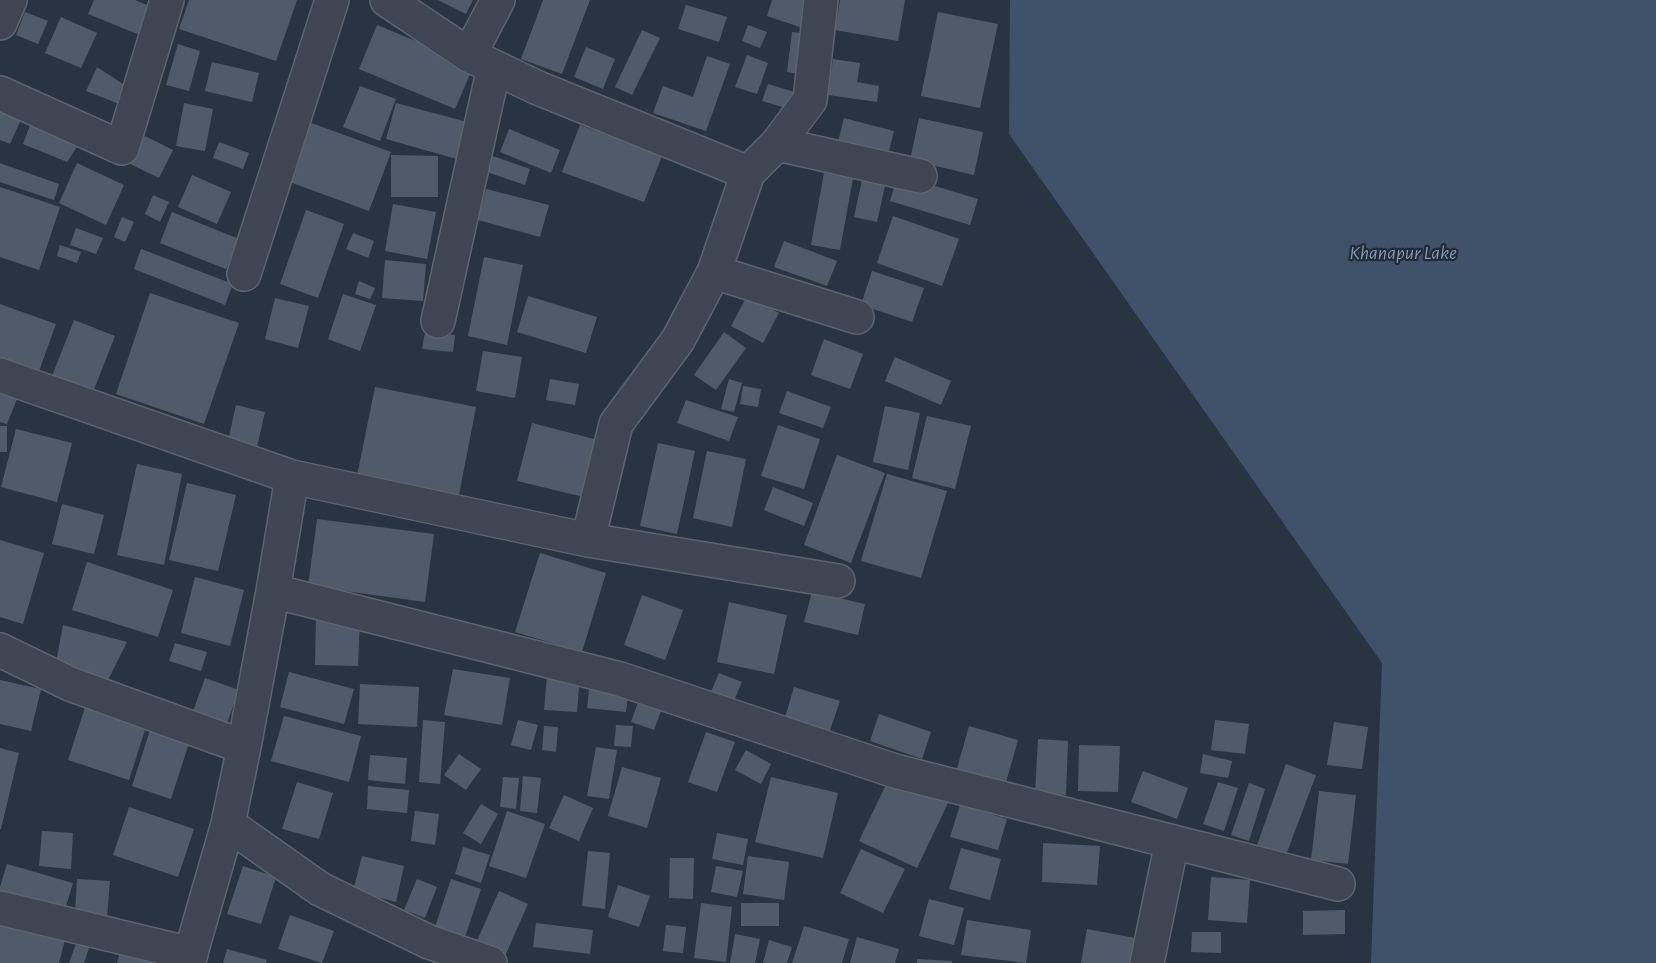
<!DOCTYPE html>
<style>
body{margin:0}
canvas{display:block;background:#283442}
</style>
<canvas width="1656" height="963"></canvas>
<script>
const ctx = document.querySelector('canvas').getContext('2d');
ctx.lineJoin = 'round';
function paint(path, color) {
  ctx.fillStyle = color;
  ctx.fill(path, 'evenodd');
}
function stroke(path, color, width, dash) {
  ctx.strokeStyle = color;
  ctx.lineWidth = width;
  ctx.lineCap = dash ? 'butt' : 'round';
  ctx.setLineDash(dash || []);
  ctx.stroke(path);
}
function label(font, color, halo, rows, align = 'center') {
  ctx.font = font + ' "Alegreya Sans",sans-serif';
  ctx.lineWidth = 4.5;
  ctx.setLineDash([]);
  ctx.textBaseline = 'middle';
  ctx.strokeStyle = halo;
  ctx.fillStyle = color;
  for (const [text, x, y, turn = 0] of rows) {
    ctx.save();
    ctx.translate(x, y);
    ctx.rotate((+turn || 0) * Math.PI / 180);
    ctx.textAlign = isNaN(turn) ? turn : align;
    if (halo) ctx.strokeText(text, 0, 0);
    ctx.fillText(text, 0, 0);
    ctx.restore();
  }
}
paint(new Path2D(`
 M1010,0H1656V963H1371L1382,663L1009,134Z`), '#3f526a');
paint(new Path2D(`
 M94,0H135L152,7L140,35L88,14Z
 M189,0H297L276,61L179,29Z
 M438,0H473L466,14Z
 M543,0H590L562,74L521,59Z
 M772,0H805L812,31L767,16Z
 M840,0H905L898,41L835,30Z
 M686,5L727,17L719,42L678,29Z
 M25,12L48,21L38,44L16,35Z
 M938,12L998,24L980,108L921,96Z
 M61,17L97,33L81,68L45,53Z
 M377,25L474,65L455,109L359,69Z
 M748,25L767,32L760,48L742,41Z
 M642,30L660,38L632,95L615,87Z
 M792,32L812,34L807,75L787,72Z
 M178,44L200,51L189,91L166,85Z
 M586,47L615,59L603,89L574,77Z
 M747,55L768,63L757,94L735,87Z
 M707,56L730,64L706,131L653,113L663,86L693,97Z
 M833,59L860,63L857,82L879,86L877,102L828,95Z
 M212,62L259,73L252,102L205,91Z
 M97,67L123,84L119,104L86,91Z
 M768,84L798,93L793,110L762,101Z
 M360,86L396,99L380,141L343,127Z
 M0,102L24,113L10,144L0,140Z
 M184,103L213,109L205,151L176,146Z
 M396,103L471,123L460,160L386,139Z
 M844,118L894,131L888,155L838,142Z
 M919,118L983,132L974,175L910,160Z
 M32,120L52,136L80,142L67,162L23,144Z
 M306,121L391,152L369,211L284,180Z
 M580,125L662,156L644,202L562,172Z
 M509,129L560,150L551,173L500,152Z
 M145,136L173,150L159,178L130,164Z
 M219,142L249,153L243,169L213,158Z
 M391,155L438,156V197H391Z
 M490,155L530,169L525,185L484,171Z
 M0,163L59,184L54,200L0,182Z
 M77,163L124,185L106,225L59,203Z
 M824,173L853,178L840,250L811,245Z
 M192,175L231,192L217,224L178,207Z
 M898,175L978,199L970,225L890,201Z
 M862,180L885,186L877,222L854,217Z
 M0,187L60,207L39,270L0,257Z
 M486,189L549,205L540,237L478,220Z
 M153,195L169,202L160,222L145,214Z
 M393,204L436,212L427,259L385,251Z
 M306,210L344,224L318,298L280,284Z
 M172,212L239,239L226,269L160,243Z
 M893,216L959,239L942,286L877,263Z
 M122,217L134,222L125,242L114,237Z
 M76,228L103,238L96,254L70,245Z
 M353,233L374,241L368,258L346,249Z
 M784,241L837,261L827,286L774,267Z
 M60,245L81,252L77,263L57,256Z
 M141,249L233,284L225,305L134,269Z
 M484,257L523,265L507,345L468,336Z
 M385,260L426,264L423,301L382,298Z
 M872,271L924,288L912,322L861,305Z
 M359,281L375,288L370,299L355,294Z
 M150,293L239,323L204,424L116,394Z
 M343,294L376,305L360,351L328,339Z
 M528,296L597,317L586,353L517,332Z
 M747,296L779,313L763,343L731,326Z
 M275,298L309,306L298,348L265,339Z
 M0,304L56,324L39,371L0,357Z
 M74,320L115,336L93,392L52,376Z
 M425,332L455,335L453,352L422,349Z
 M724,332L746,348L716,390L694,375Z
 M824,339L863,354L850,389L811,375Z
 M483,351L522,357L515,398L476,391Z
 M895,357L951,381L941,405L885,381Z
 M550,379L579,384L575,405L546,400Z
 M729,379L742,383L734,412L721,409Z
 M743,386L761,389L758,407L740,404Z
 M0,387L19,394L7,424L0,422Z
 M375,387L476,407L459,495L357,476Z
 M787,391L831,407L823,428L779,413Z
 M686,400L738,417L729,441L677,423Z
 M236,405L265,412L257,447L228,441Z
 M885,406L920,413L908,470L873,462Z
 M927,416L971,426L955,489L912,478Z
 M532,423L598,440L584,497L517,481Z
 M778,425L820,439L804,489L761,476Z
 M0,426H7V452H0Z
 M16,429L72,443L57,502L1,487Z
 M658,443L695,451L677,534L640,526Z
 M707,451L746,459L732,527L693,518Z
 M837,455L885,473L851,563L804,545Z
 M137,464L182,474L164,565L117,555Z
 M887,474L947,491L921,578L861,561Z
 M187,483L236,495L218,571L169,560Z
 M773,487L813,503L804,526L764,510Z
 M62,504L104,515L94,554L52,544Z
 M317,519L434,534L425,602L308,586Z
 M0,540L44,553L23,624L0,617Z
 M540,553L606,573L582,652L515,632Z
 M87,562L173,590L158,637L72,610Z
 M195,577L244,590L230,646L181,633Z
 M812,592L865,604L858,635L804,622Z
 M642,595L683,610L665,660L624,645Z
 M729,602L787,615L774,674L717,662Z
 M316,618L360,619L358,666L315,665Z
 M63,625L127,642L106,684L56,662Z
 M175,643L207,652L201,671L169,661Z
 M453,669L510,678L502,725L444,715Z
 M289,672L354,689L344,724L280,707Z
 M719,673L742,682L730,710L707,701Z
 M547,674L580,676L577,712L544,710Z
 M205,678L239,690L226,726L192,714Z
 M0,680L41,689L31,731L0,724Z
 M590,682L629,686L626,712L587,708Z
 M360,684L419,687L417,727L358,724Z
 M794,687L840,701L826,742L782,728Z
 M642,691L665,700L654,730L631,722Z
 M86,704L147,724L129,780L68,760Z
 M879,714L931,732L922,759L870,741Z
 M284,716L361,736L349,782L271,761Z
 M423,720L445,722L440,784L419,782Z
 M518,720L538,725L531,750L511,745Z
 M1215,720L1249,724L1245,754L1211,750Z
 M1334,722L1368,727L1362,769L1327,765Z
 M616,725L633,726L631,747L614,746Z
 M544,726L558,727L556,752L542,750Z
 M969,726L1018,740L1005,786L956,772Z
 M151,727L190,740L171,799L132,786Z
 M706,732L735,742L717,792L688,782Z
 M1038,739L1068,741L1066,795L1035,794Z
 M1079,745L1120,746L1118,792L1078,791Z
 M596,747L617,750L609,799L587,796Z
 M0,748L19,753L1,829H0Z
 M746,750L771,764L761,784L735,770Z
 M459,754L481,769L466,790L444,775Z
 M1203,754L1232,761L1228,778L1200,773Z
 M370,755L407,758L405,784L368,780Z
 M1286,764L1316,775L1286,855L1257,845Z
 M622,767L661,778L647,828L608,816Z
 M1143,771L1188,788L1177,819L1131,802Z
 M891,774L949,801L917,868L859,841Z
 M523,776L541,778L537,813L520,811Z
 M503,777L519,778L516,809L500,807Z
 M771,777L838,793L823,858L755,842Z
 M297,782L333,793L319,839L282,829Z
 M1218,782L1238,788L1224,831L1203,824Z
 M1249,783L1265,789L1249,841L1231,835Z
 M368,786L409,790L407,813L367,809Z
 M1319,791L1356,795L1348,864L1311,860Z
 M564,795L593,808L579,841L549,828Z
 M481,804L498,814L481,844L463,833Z
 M960,805L1007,819L998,850L950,837Z
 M129,807L194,829L178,877L113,855Z
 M415,811L439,814L435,845L411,841Z
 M507,811L545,824L526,878L489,866Z
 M42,831L73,833L71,869L39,866Z
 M717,833L748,839L743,865L712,859Z
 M1043,843L1100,846L1097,885L1042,882Z
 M463,847L490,855L481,883L455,874Z
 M961,848L1001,859L990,900L949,889Z
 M861,849L905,869L883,913L840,893Z
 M588,851L610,853L605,909L582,906Z
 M362,856L404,866L396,902L353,891Z
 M748,856L789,862L784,900L743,894Z
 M670,858H694L693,899L669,898Z
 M7,864L73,883L62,919L0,900V887Z
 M243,866L276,877L261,924L227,914Z
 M716,866L743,871L737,897L711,892Z
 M1211,877L1250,880L1247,923L1208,920Z
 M77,879L110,881L107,917L75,915Z
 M417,879L437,887L425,918L404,910Z
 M451,879L481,889L463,943L433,933Z
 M618,885L650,896L639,927L608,917Z
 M499,891L528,904L505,956L476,943Z
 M929,899L964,908L954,945L919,936Z
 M701,903L732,907L726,962L694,958Z
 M741,903H779V926H741Z
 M1345,910V934L1303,935V911Z
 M0,914L67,932L59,963H0Z
 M290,915L334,931L322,963L278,949Z
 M967,920L1031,930L1026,963L961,955Z
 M536,923L593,930L590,954L533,947Z
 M666,925L686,927L683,953L663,951Z
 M804,926L849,939L842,963H792Z
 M1087,929L1140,939L1135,963H1081Z
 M80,932L93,936L84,963H69Z
 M1192,932H1221V953L1191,952Z
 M735,934L760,939L755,963H730Z
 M857,937L899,949L895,963H850Z
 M769,940L792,947L787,963H763Z
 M122,945L180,963H117Z
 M227,949L267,960L266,963H223Z
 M917,959L952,961V963H917Z`), '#4f5b6a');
const minor = new Path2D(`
 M387,0L469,55L538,88L748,173L714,272L678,340L616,424L588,540
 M0,23L10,0
 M469,55L498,0
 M0,93L122,148L167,0
 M777,144L920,176
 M748,173L777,144L810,100L821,0
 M714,272L857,317
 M244,274L332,0
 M438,321L494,67
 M0,375L292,477L588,540L838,581
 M273,591L292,477
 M0,650L70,684L244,747
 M228,824L320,889L429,942L490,963
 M0,908L191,954
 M188,963L228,824L244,747L273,591L620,679L895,771L1338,884
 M1147,963L1172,842`);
stroke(minor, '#5b646f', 36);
stroke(minor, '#3d4652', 33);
label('italic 20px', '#8398b1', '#212b37', [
 ["Khanapur Lake",1403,253]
]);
</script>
